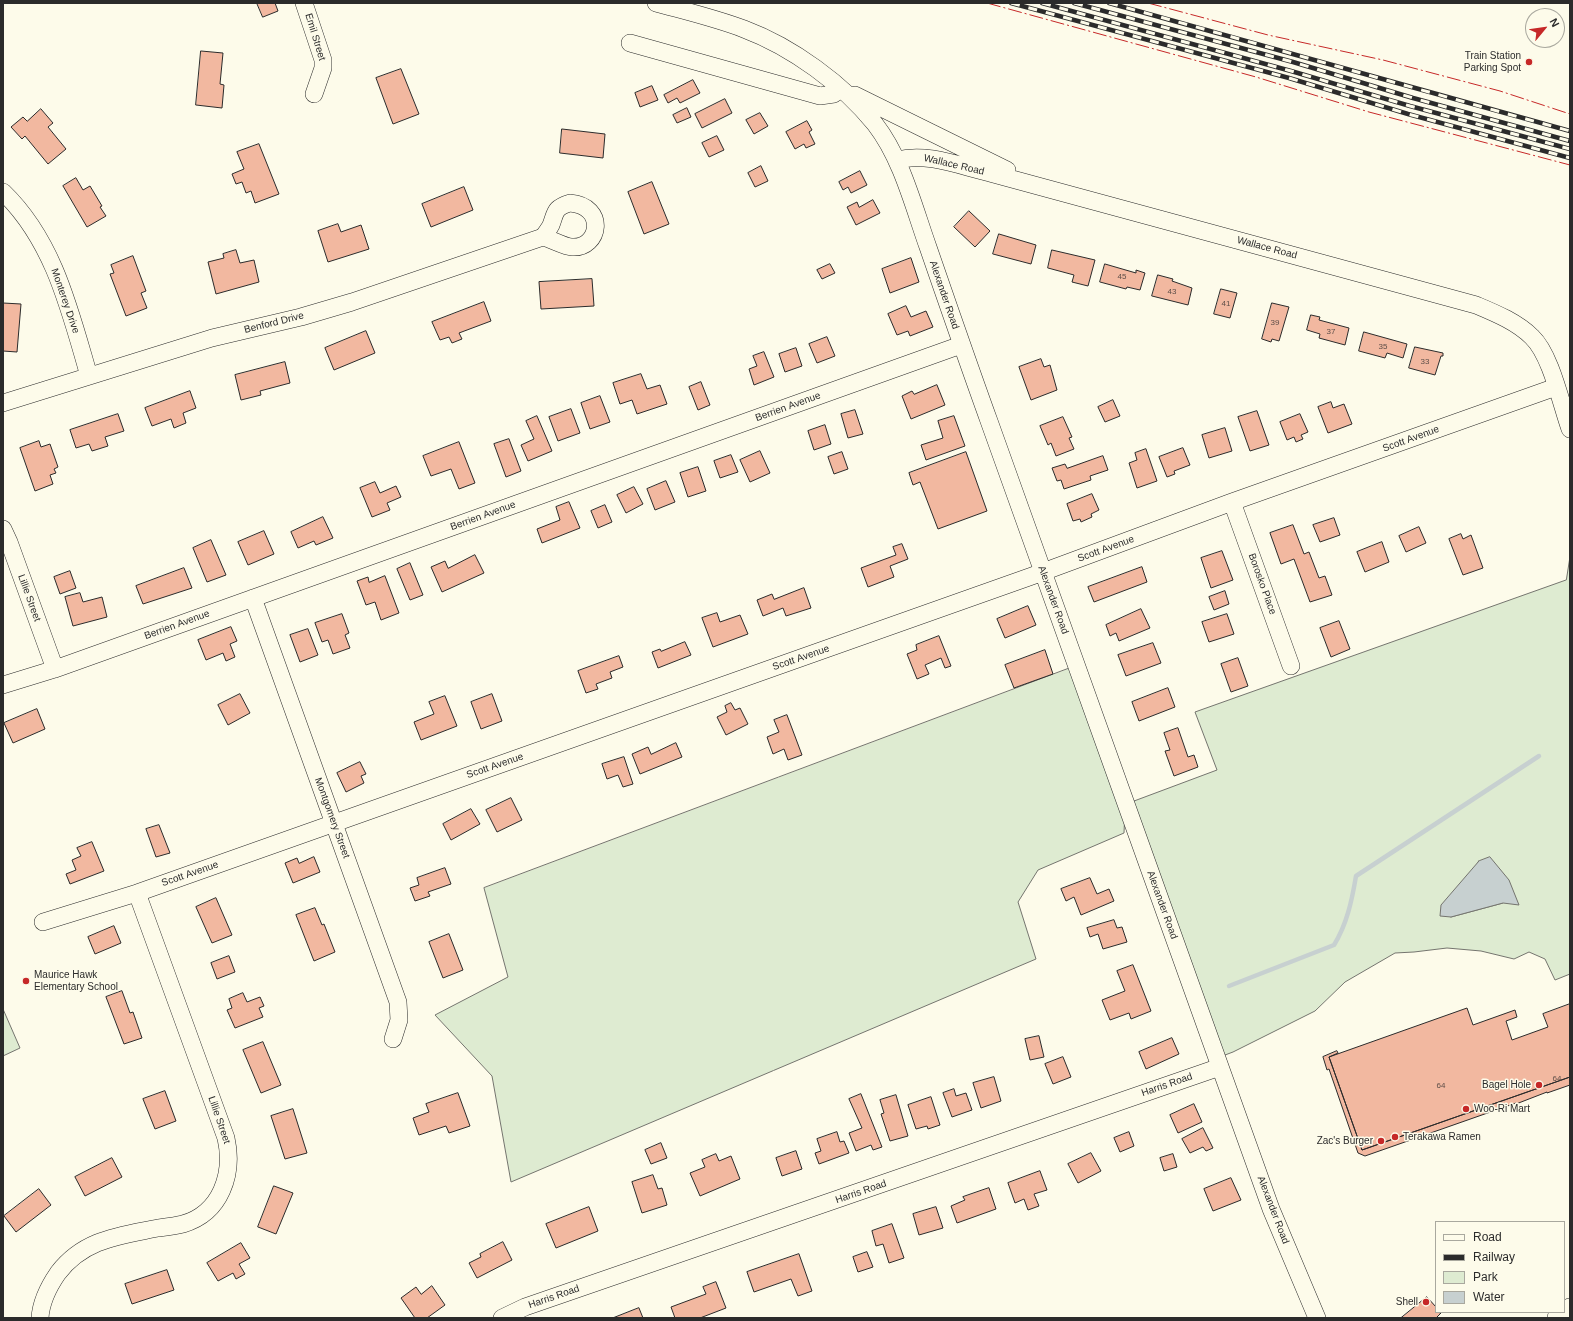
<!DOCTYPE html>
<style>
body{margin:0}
#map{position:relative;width:1573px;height:1321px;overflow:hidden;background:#fdfbea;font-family:Arial,sans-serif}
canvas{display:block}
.frame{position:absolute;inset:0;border:4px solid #2b2b2b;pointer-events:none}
.legend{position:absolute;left:1435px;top:1221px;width:130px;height:92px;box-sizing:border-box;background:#fdfbea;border:1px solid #a9a89e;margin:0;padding:5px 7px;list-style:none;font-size:12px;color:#2b2b2b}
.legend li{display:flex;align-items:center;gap:8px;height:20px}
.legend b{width:20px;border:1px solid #a9a89e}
.north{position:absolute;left:1525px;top:8px;width:40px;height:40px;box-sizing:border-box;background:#fdfbea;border:1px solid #a9a89e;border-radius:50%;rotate:61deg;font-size:11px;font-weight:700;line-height:16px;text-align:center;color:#2b2b2b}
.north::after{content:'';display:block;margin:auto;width:14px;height:18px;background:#c62828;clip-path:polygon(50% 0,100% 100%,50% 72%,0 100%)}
</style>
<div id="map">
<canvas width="1573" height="1321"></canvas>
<div class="frame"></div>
<ul class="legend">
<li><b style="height:5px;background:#fdfbea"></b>Road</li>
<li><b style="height:5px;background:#2b2b2b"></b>Railway</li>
<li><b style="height:11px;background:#deebd1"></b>Park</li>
<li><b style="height:11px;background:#c7d0d0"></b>Water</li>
</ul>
<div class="north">N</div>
</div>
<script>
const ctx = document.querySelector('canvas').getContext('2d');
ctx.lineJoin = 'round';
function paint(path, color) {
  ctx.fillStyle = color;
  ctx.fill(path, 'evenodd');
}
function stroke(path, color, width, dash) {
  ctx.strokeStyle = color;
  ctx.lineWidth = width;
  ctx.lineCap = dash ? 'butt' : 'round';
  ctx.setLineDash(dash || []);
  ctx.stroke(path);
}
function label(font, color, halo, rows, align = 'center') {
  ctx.font = font + ' Arial,sans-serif';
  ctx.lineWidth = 3;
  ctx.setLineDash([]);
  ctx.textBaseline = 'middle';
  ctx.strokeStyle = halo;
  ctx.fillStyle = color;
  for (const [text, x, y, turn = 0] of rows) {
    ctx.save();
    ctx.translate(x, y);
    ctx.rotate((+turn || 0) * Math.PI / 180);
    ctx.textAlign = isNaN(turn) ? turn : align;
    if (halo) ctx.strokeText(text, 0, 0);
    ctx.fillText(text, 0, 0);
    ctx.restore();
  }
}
const green = new Path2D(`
 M1570,557V974L1555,980L1545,959L1529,952L1514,959L1481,951L1447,948L1414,952L1395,953L1345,982L1315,1011L1233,1052L1217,1058L1126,804L1217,770L1195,712L1566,580ZM1479,861L1503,903L1451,917Z
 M1073,667L1125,810L1124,833L1038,870L1018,902L1036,959L511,1182L492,1076L435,1015L508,977L484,888Z
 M3,1009L20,1048L3,1056Z`);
paint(green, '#deebd1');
stroke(green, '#74746e', 1);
const water = new Path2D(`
 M1490,857L1509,880L1519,905L1503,903L1451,917L1440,916L1441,905L1479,861Z`);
paint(water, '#c7d0d0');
stroke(water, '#74746e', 1);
stroke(new Path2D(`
 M1229,986L1334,945C1347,924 1352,900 1356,876L1539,756`), '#c7d0d0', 4.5);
const building = new Path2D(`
 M257,3H275L278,11L263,17Z
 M201,51L223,53L220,84L224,85L222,108L196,105Z
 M401,69L419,114L393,124L376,78Z
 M693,80L700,93L680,103L677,98L668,103L664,95Z
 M652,86L658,100L640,107L635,93Z
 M725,99L732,113L702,128L695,114Z
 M687,108L691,117L677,123L673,115Z
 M41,109L53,123L48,127L66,149L48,164L25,136L22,139L11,127L23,117L27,121Z
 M760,113L768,126L754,134L746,120Z
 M807,121L812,130L809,132L815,144L806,148L804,144L795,149L786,132Z
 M562,129L605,134L603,158L560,153Z
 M717,136L724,150L709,157L702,143Z
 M259,144L279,194L255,203L251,191L246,193L242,182L236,184L232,174L244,169L237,152Z
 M761,166L768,181L755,187L748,173Z
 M860,171L867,185L851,193L848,187L843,190L839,182Z
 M76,178L83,190L90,186L102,206L100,207L106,216L87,227L63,186Z
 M652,182L669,224L644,234L628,192Z
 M464,187L473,210L431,227L422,204Z
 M873,200L880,213L856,225L847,207L857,202L859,207Z
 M969,211L990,231L975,247L954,227Z
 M338,224L341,232L361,225L369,249L328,262L318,231Z
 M999,234L1036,245L1031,264L993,254Z
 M236,250L240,263L254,260L259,282L216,294L208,262L224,258L223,254Z
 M1052,250L1095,260L1088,286L1072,282L1074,275L1048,268Z
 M133,256L146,291L141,293L147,308L126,316L110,274L114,273L111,265Z
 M911,258L919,282L890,293L882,269Z
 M830,264L835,273L822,279L817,270Z
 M1105,264L1136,273V270L1145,273L1140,290L1127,287L1126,289L1100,282Z
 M1158,275L1173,279L1172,281L1192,288L1188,305L1152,296Z
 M592,279L594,306L541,309L539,282Z
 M1221,289L1237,293L1230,318L1214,314Z
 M484,302L491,321L459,333L462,339L452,343L449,337L440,340L432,322Z
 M3,303L21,304L17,352L3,351Z
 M1272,303L1289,307L1279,341L1272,339L1271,342L1262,339Z
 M906,306L911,317L926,311L933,327L910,336L908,331L897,335L888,314Z
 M1311,315L1320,317L1319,320L1349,328L1345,345L1319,338L1320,334L1307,330Z
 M366,331L375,353L334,370L325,348Z
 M1364,332L1407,344L1403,358L1387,353L1385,358L1359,351Z
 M827,337L835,356L817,363L809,344Z
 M1415,347L1443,353V356H1441L1435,375L1409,368Z
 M796,348L802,366L785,372L779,354Z
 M764,352L774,377L754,385L749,369L757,366L753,356Z
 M1041,359L1044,367L1050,365L1057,390L1031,400L1019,367Z
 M285,362L290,383L260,391L261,395L241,400L235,375Z
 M641,374L647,389L660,385L667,404L637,414L632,400L620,404L613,383Z
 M701,382L710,405L698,410L689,387Z
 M937,385L945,405L911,419L902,396L912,391L914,394Z
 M190,391L196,408L183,413L186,423L174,428L171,419L152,426L145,408Z
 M600,396L610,422L590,429L581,403Z
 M1113,400L1120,416L1105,422L1098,407Z
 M1331,402L1333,408L1344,404L1352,424L1328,433L1318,407Z
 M571,409L580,433L558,441L549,417Z
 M855,410L863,434L848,438L841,414Z
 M1257,411L1269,445L1250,451L1238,417Z
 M118,414L124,431L105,437L108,446L92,451L89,444L76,448L70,430Z
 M1300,414L1308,432L1301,435L1303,439L1296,442L1294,437L1287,440L1280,422Z
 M537,416L552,451L528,461L521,445L534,439L526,421Z
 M954,416L965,446L926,460L921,445L943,438L938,421Z
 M1063,417L1072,437L1069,438L1074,449L1056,456L1051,443L1048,445L1040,426Z
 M825,425L831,444L814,450L808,431Z
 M1225,428L1232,451L1209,458L1202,435Z
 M509,439L521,471L506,477L494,444Z
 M39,441L41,447L50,444L58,467L54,469L56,473L50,475L53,484L35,491L20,448Z
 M459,442L475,483L459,489L451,469L431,476L423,456Z
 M1183,448L1190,465L1174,471L1175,474L1167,477L1159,457Z
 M1146,449L1157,481L1137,488L1129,463L1137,460L1135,453Z
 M760,451L770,473L750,482L740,460Z
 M842,452L848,469L834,474L828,457Z
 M966,452L987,511L938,529L920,482L913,485L909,473Z
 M731,455L738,472L720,478L714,461Z
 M1103,456L1108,470L1090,476L1091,480L1064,489L1061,480L1057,481L1052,468L1065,464L1067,468Z
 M698,467L706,491L688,497L680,473Z
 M666,481L675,502L655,510L647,489Z
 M375,482L380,493L396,486L401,497L387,503L390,510L372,517L360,488Z
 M634,487L643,504L626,513L617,495Z
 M1092,494L1099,510L1091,514L1092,517L1081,522L1080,519L1073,521L1067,504Z
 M569,502L580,528L542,543L537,529L560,520L556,507Z
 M605,505L612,522L598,528L591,511Z
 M323,517L333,538L316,545L314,541L298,548L291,532Z
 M1334,518L1340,535L1320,542L1313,525Z
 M1293,525L1304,554L1309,552L1319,578L1325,576L1332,595L1310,602L1294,559L1281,564L1270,533Z
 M1419,527L1426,543L1406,552L1399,536Z
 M264,531L274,554L248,565L238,542Z
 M1461,534L1463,539L1471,535L1483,568L1463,575L1449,539Z
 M211,540L226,575L207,582L193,548Z
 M1382,542L1389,562L1365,572L1357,552Z
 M902,544L908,559L890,566L894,577L868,587L861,568L896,555L893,547Z
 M1222,551L1233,580L1211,588L1201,558Z
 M475,555L484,573L442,592L431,567L445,561L448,568Z
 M410,563L423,595L410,600L397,569Z
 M1142,567L1147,582L1094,602L1088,587Z
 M184,568L192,588L143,604L136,586Z
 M70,571L76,588L60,594L54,577Z
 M385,576L399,613L381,620L375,602L366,605L357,581L368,577L369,582Z
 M804,588L811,608L786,616L783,608L763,616L757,600L772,594L774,599Z
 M1225,591L1229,604L1214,610L1209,597Z
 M80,593L83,602L102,597L107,617L73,626L65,597Z
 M1028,606L1036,625L1005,638L997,619Z
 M1141,609L1150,628L1119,641L1116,633L1110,636L1106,625Z
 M717,613L720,622L740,615L748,634L713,647L702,618Z
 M342,614L349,633L345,635L350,648L333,654L328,640L322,642L315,623Z
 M1227,614L1234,634L1209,642L1202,622Z
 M1339,621L1350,649L1331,657L1320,628Z
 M231,627L237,641L230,644L235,657L226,661L223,653L206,660L198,640Z
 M308,629L318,655L300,662L290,635Z
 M939,636L951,666L945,668L941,658L925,665L929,674L917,679L907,654L917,650L916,645Z
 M685,642L691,655L658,668L652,652L660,649L661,651Z
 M1153,643L1161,663L1126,676L1118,655Z
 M1045,650L1053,674L1014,688L1005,665Z
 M619,656L623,667L610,672L612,678L596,684L598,689L586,693L578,671Z
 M1238,658L1248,686L1231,692L1221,664Z
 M1168,688L1175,707L1139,721L1132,702Z
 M240,694L250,713L228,725L218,705Z
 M492,694L502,721L481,729L471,702Z
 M445,696L457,726L421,740L414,722L434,714L429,702Z
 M731,703L735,710L740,708L748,724L726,735L717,717L727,712L725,706Z
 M37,709L45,729L13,743L4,723Z
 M787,715L802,755L788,760L784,749L773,754L767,737L779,732L774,720Z
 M1178,728L1188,757L1194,755L1198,767L1174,776L1165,751L1170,750L1164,733Z
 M676,743L682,757L640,774L632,754L648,747L651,754Z
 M624,757L633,784L623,787L618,775L607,779L602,764Z
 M360,762L366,774L361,776L364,783L346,792L337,773Z
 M511,798L522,820L497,832L486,810Z
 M471,809L480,824L451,840L443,824Z
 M159,825L170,853L156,857L146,829Z
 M92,842L104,871L70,884L66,874L76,870L72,860L81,856L77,848Z
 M314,857L320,872L293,883L285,863L297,858L299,863Z
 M445,868L451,884L428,892L430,896L415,901L410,888L419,885L417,878Z
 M1090,878L1097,894L1109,889L1114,901L1081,915L1074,897L1066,901L1061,889Z
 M216,898L232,935L212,943L196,907Z
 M315,908L322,925L324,924L335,952L314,961L296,915Z
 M1114,920L1117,928L1122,927L1127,942L1103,949L1098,934L1090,937L1087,928Z
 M114,926L121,943L95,954L88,937Z
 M449,934L463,970L443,978L429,942Z
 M229,956L235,972L217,979L211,963Z
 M1133,965L1151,1011L1131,1019L1129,1013L1110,1020L1102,1000L1125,991L1117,971Z
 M122,991L130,1013L133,1012L142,1038L124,1044L106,997Z
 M243,993L247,1002L260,997L264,1006L259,1008L263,1017L235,1028L227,1010L232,1008L229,999Z
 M1570,1004V1077L1362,1150L1329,1057L1467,1008L1473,1025L1515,1010L1517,1017L1506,1021L1512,1040L1548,1027L1543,1014Z
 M1039,1036L1044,1057L1030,1060L1025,1039Z
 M1172,1038L1179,1054L1146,1069L1139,1052Z
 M263,1042L281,1085L261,1093L243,1050Z
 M1337,1051L1338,1053L1329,1057L1362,1150L1570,1077V1085L1547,1093V1092L1516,1104V1103L1365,1156L1358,1153L1329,1069L1327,1070L1323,1057Z
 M1063,1057L1071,1077L1053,1084L1045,1064Z
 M994,1077L1001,1101L981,1108L973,1083Z
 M954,1089L956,1096L966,1093L972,1110L952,1117L943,1093Z
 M165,1091L176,1121L155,1129L143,1099Z
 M458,1093L470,1126L449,1133L446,1126L419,1135L413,1118L429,1112L426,1104Z
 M861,1094L882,1147L873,1150L871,1145L856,1151L849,1133L862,1128L849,1099Z
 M896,1095L908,1136L890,1141L881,1114L884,1113L880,1100Z
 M931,1097L940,1125L928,1129L927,1126L916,1129L908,1105Z
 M1194,1104L1202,1122L1178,1133L1170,1115Z
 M293,1109L307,1153L285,1159L271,1116Z
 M1203,1128L1213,1148L1206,1151L1203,1147L1190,1153L1182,1139Z
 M837,1132L840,1142L844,1141L849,1153L819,1164L815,1153L821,1151L817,1139Z
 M1129,1132L1134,1146L1120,1152L1114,1138Z
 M661,1143L667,1158L651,1164L645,1150Z
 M796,1151L802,1169L782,1176L776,1158Z
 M1091,1153L1101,1171L1078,1183L1068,1164Z
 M716,1154L719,1161L731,1156L740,1179L700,1196L690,1173L705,1167L702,1160Z
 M1173,1154L1177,1167L1164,1171L1160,1158Z
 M112,1158L122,1177L85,1196L75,1177Z
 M1040,1171L1047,1190L1034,1194L1039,1206L1028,1210L1024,1199L1015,1203L1008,1183Z
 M653,1175L658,1189L662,1188L667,1205L642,1213L632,1182Z
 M1231,1178L1241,1200L1213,1211L1204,1189Z
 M274,1186L293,1193L276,1234L258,1227Z
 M989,1188L996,1209L957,1223L951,1206L965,1200L963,1197Z
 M39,1189L51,1205L16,1232L4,1216Z
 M589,1207L598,1231L556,1248L546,1224Z
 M936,1207L943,1228L919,1235L913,1214Z
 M892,1224L904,1258L889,1263L883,1244L876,1246L872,1231Z
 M503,1242L512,1260L477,1278L469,1263L481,1257L480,1254Z
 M241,1243L250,1258L239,1264L245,1274L236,1279L233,1273L218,1281L207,1263Z
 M867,1252L873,1267L858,1272L853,1257Z
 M799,1254L812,1291L798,1296L791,1279L754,1292L747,1272Z
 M167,1270L174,1290L132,1304L125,1284Z
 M716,1282L726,1308L700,1318H675L671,1307L706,1294L703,1287Z
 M432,1286L445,1305L427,1318H415L401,1298L416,1287L421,1294Z
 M1427,1297L1436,1307V1312L1441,1313L1436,1318H1401Z
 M639,1308L643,1318H613Z`);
paint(building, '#f2b8a0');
stroke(building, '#2b2b2b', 1);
const minor = new Path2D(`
 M304,3L323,60V68L314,94
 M656,3C685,11 715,18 744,29C792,47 843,84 875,124C902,159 913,205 928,247C948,305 968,363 989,421C1083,684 1177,946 1271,1209L1317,1318
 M630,43L820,96L834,94L840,88
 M855,95L1007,170
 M897,160C927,152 960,166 990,173L1476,305C1495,313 1517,322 1532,337C1551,355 1561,404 1570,429
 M3,192C54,241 70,311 89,376
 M570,203C607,206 600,249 572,247C565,247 551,239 543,237C546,233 549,229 551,225C556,212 554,208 570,203Z
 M3,403L212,338L301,317L352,302L543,237
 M1232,502L1291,666
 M3,529L9,542L55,669
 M253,598L398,1002L399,1020L393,1039
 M3,685L55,669L961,345
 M43,922L137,893L1032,576L1232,502L1556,387
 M40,1318C41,1302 49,1286 58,1273C84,1239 119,1236 158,1228C166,1227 175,1226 183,1224C221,1213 234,1174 226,1138L137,893
 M502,1318L525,1307L1220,1067`);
const major = new Path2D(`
 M1558,1318L1570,1309`);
stroke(minor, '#2b2b2b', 18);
stroke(major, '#2b2b2b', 22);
stroke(minor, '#fdfbea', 17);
stroke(major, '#fdfbea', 21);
const rail = new Path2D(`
 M1011,3L1289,78L1408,114L1570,158
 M1042,3L1291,71L1410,106L1570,149
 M1074,3L1293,62L1413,98L1570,141
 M1109,3C1263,45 1416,89 1570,131`);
stroke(rail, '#2b2b2b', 4.5);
stroke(rail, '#fdfbea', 3, [9]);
stroke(new Path2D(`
 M987,3L1256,77L1369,112L1570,165
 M1148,3L1268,35L1383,60L1500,91L1570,114`), '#c62828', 1, [14, 3, 2, 3]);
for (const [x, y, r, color] of [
 [1529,62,4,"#c62828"],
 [26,981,4,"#c62828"],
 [1539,1085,4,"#c62828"],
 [1466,1109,4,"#c62828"],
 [1395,1137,4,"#c62828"],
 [1381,1141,4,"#c62828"],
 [1426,1302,4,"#c62828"]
]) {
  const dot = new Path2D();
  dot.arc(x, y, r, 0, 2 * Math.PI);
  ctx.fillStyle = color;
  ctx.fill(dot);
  stroke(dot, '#fdfbea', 1.5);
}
label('8px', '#5d4e48', null, [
 ["45",1122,277],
 ["43",1172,292],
 ["41",1226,304],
 ["39",1275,323],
 ["37",1331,332],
 ["35",1383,347],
 ["33",1425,362],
 ["64",1557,1079],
 ["64",1441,1086]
]);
label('10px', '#2b2b2b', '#fdfbea', [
 ["Emil Street",315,37,73],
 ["Wallace Road",954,165,13],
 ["Wallace Road",1267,248,15],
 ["Alexander Road",944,295,71],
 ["Monterey Drive",65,301,71],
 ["Benford Drive",274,323,-14],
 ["Berrien Avenue",788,407,-20],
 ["Scott Avenue",1411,439,-20],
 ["Berrien Avenue",483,516,-20],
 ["Scott Avenue",1106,549,-20],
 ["Borosko Place",1262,584,70],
 ["Lillie Street",29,598,70],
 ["Alexander Road",1053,600,70],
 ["Berrien Avenue",177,625,-20],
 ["Scott Avenue",801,658,-19],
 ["Scott Avenue",495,766,-19],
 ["Montgomery Street",332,818,70],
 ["Scott Avenue",190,874,-19],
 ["Alexander Road",1162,905,70],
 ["Harris Road",1167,1085,-19],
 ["Lillie Street",219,1120,71],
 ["Harris Road",861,1192,-19],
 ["Alexander Road",1273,1210,69],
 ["Harris Road",554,1297,-19]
]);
label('10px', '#2b2b2b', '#fdfbea', [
 ["Train Station",1521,56],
 ["Parking Spot",1521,68],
 ["Maurice Hawk",34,975,"left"],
 ["Elementary School",34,987,"left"],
 ["Bagel Hole",1531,1085],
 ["Woo-Ri Mart",1474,1109,"left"],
 ["Terakawa Ramen",1403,1137,"left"],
 ["Zac's Burger",1373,1141],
 ["Shell",1418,1302]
], 'right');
</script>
